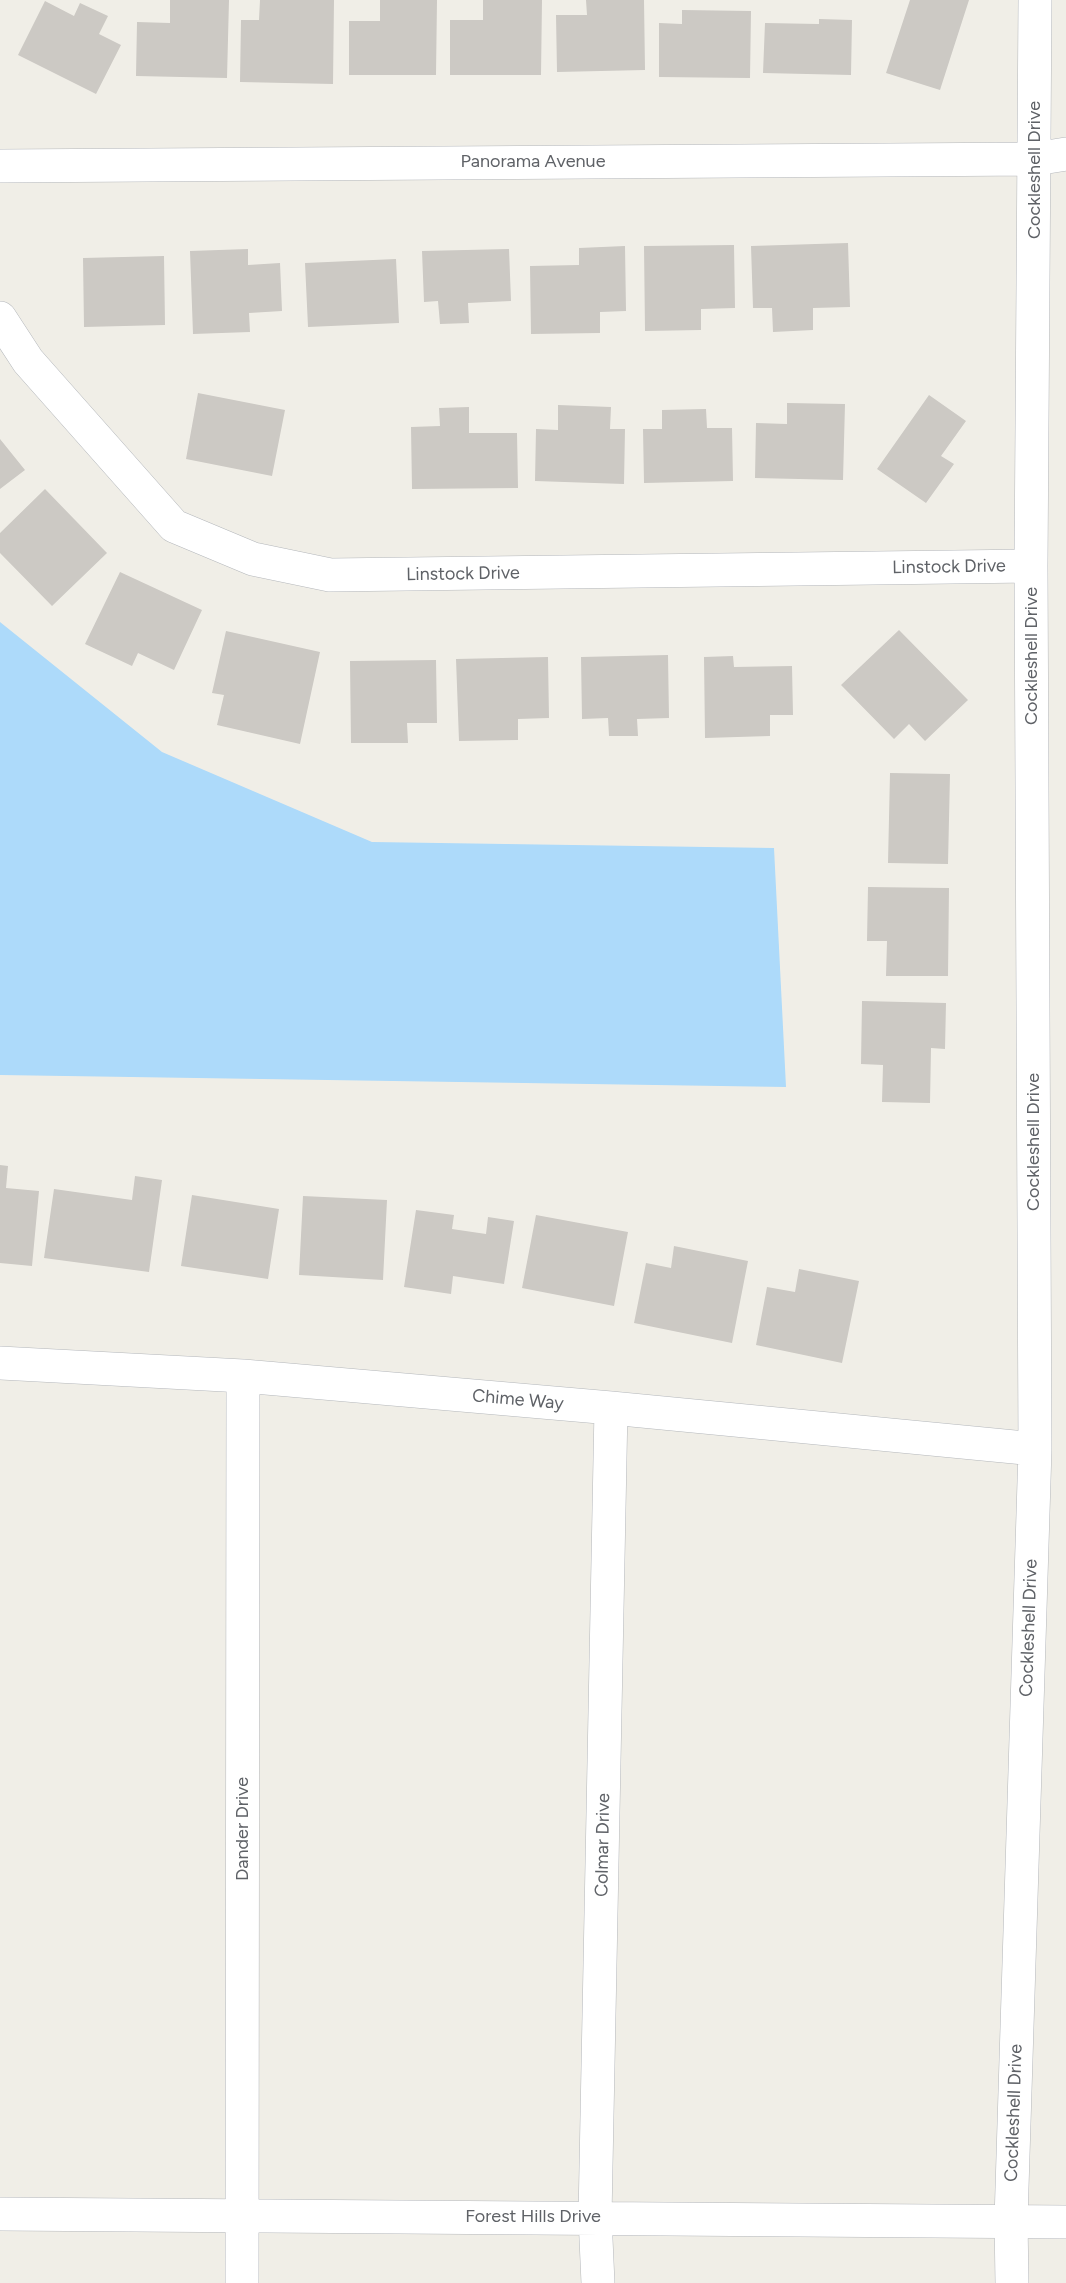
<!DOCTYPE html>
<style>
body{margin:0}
canvas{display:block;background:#f0eee7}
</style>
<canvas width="1066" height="2283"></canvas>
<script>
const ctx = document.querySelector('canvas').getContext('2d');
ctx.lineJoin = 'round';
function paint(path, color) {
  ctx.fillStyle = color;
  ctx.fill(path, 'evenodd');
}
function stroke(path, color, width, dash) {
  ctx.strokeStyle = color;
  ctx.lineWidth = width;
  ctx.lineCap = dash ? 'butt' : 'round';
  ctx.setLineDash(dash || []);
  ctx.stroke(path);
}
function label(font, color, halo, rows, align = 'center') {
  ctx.font = font + ' Figtree,sans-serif';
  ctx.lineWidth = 5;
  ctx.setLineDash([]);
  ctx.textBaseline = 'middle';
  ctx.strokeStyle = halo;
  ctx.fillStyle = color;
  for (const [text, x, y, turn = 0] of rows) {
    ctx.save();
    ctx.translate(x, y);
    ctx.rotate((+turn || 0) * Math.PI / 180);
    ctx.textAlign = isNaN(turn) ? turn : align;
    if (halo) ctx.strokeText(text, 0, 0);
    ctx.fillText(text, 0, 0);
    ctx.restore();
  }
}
paint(new Path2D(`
 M0,622L162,752L372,842L774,848L786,1087L0,1075Z`), '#addafa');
paint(new Path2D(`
 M170,0H229L227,78L136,76L137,22L170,23Z
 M260,0H334L333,84L240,82L241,20H259Z
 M380,0H437L436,75H349V21H380Z
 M483,0H542L541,75H450V20H483Z
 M586,0H644L645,70L557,72L556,15H587Z
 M910,0H969L940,90L886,73Z
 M45,1L74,16L80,3L108,16L99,34L121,45L96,94L18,55Z
 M682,10L751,11L750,78L659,77V23L682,24Z
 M819,19L852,20L851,75L763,73L765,23L819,24Z
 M848,243L850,307L813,308V330L773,332L772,308H753L751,246Z
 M734,245L735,308L701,309V330L645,331L644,246Z
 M625,246L626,311L600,312V333L531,334L530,266L579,265V248Z
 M248,249V265L280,263L282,311L249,313L250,332L193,334L190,251Z
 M509,249L511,301L468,303L469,323L440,324L438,301L424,302L422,251Z
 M164,256L165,325L84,327L83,258Z
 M396,259L399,323L308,327L305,263Z
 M198,393L285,410L272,476L186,459Z
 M929,395L966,421L941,456L954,464L926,503L877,469Z
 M787,403L845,404L843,480L755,478L756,423L787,424Z
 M558,405L611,407L610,429H625L624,484L535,481L536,429L558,430Z
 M469,407V433H517L518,488L412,489L411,427L440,426L439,408Z
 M706,409L707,428H732L733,481L644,483L643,429H662V410Z
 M0,439L25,470L0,489Z
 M45,489L107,553L52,606L0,553V533Z
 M120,572L202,610L174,670L138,653L132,666L85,644Z
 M899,630L968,700L925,741L909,724L894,739L841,685Z
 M226,631L320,652L300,744L217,725L224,695L212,693Z
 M668,655L669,718L637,719L638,736H609L608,718L582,719L581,657Z
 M733,656L734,667L792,666L793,715H770V736L705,738L704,657Z
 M548,657L549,718L518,719V740L459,741L456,659Z
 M436,660L437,723H407L408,743H351L350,661Z
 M890,773L950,774L948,864L888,863Z
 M868,887L949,888L948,976H886L887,941H867Z
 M862,1001L946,1003L945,1049L931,1048L930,1103L882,1102L883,1065L861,1064Z
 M0,1165L8,1166L6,1188L39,1191L32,1266L0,1263Z
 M135,1176L162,1180L149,1272L44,1258L54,1189L132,1200Z
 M192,1195L279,1209L268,1279L181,1266Z
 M303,1196L387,1200L383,1280L299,1275Z
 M416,1210L454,1215L452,1229L486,1234L488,1217L514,1221L504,1284L453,1276L451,1294L404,1287Z
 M536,1215L628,1232L614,1306L522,1288Z
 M674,1246L748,1261L732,1343L634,1323L646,1263L671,1268Z
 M799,1269L859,1281L842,1363L756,1345L767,1287L795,1292Z`), '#ccc9c4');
const street = new Path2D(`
 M0,166L1035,159L1066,154
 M0,318L28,361L174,526L253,559L330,575L1031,566
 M0,1363L243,1376L611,1408L1035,1449
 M0,2214L1066,2222
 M242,2283L243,1376
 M598,2283L595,2217L611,1408
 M1012,2283L1011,2220L1035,1449L1031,566L1035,0`);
stroke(street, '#b4b7bb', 34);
stroke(street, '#fff', 33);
label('18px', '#5f6267', '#fff', [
 ["Panorama Avenue",533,162],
 ["Cockleshell Drive",1035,170,-90],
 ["Linstock Drive",949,567,-1],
 ["Linstock Drive",463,574,-1],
 ["Cockleshell Drive",1032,656,-90],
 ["Cockleshell Drive",1034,1142,-90],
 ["Chime Way",518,1400,5],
 ["Cockleshell Drive",1029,1628,-88],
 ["Dander Drive",243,1829,-90],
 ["Colmar Drive",603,1845,-89],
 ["Cockleshell Drive",1014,2113,-88],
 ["Forest Hills Drive",533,2217]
]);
</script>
